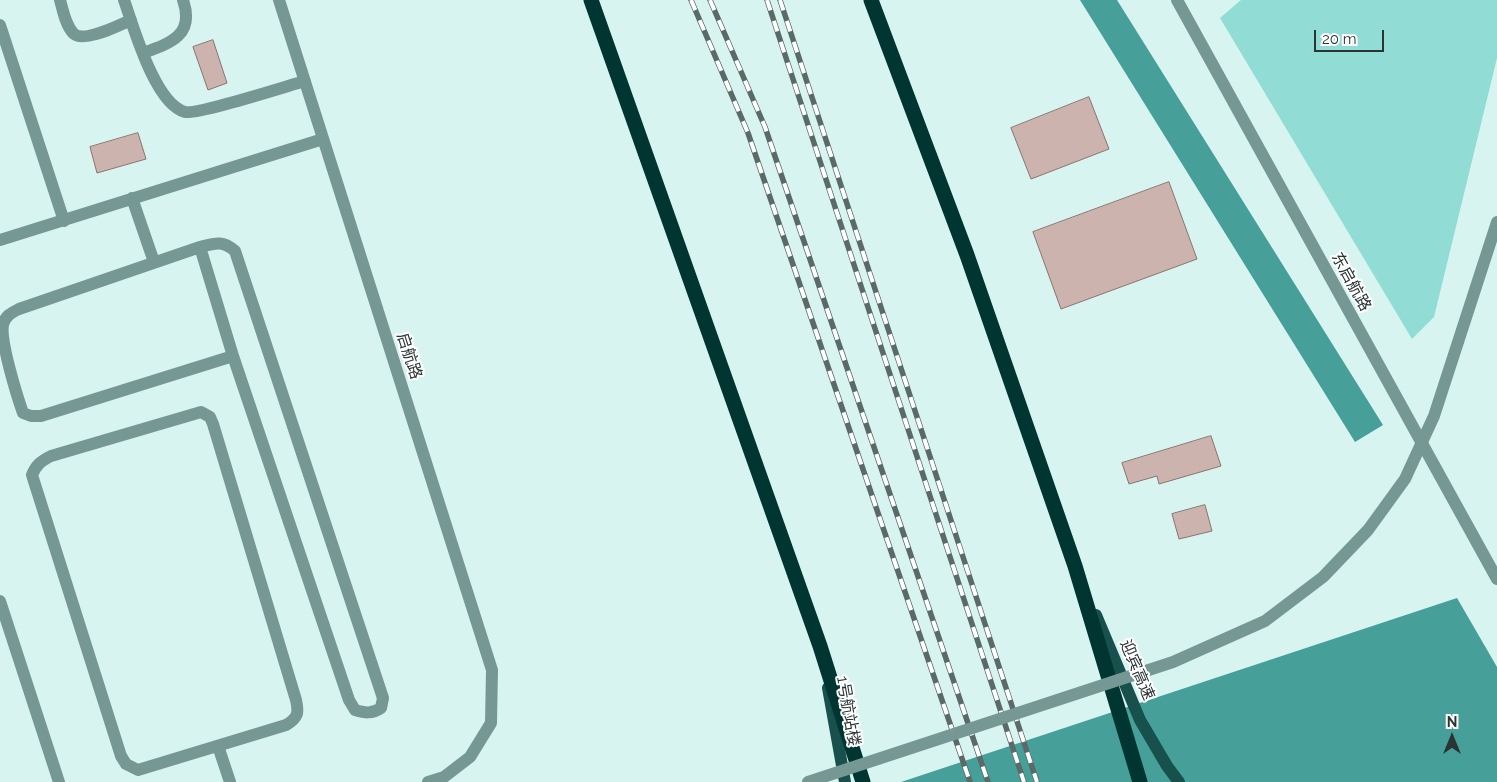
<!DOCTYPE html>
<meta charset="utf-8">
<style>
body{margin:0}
#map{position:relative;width:1497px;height:782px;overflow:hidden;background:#d7f4f1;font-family:Raleway,sans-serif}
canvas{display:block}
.north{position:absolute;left:1427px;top:712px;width:50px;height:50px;-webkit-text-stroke:4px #fff;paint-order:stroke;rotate:0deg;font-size:14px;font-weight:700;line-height:20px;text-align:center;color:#293433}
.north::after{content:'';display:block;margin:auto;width:18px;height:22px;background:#293433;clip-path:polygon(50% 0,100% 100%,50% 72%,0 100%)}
.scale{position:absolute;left:1314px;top:30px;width:70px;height:22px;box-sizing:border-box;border:2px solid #293433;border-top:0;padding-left:6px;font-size:15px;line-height:18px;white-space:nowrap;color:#293433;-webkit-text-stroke:4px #fff;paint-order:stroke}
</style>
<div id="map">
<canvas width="1497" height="782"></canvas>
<div class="north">N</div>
<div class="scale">20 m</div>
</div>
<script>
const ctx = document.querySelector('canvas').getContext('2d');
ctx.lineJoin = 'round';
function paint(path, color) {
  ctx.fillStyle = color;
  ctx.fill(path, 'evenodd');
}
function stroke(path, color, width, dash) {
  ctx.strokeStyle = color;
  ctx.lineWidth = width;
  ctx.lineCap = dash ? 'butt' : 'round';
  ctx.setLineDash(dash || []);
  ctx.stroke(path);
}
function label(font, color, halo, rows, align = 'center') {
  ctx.font = font + ' Raleway,"Noto Sans SC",sans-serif';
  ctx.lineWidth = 4;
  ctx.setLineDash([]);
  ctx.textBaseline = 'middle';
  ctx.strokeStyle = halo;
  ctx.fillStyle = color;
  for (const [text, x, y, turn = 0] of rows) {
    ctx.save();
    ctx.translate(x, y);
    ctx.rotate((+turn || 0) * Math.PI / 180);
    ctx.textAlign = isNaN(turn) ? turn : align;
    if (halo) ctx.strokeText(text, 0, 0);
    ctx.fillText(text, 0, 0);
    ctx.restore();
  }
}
paint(new Path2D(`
 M1241,0H1497V58L1434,317L1412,339L1220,18Z`), '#91dcd5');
paint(new Path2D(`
 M1080,0H1117L1383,425L1355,442Z
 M1457,598L1497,667V782H901Z`), '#469f98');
const building = new Path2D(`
 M213,40L227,83L208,90L193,47Z
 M1089,97L1109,149L1031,179L1011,128Z
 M138,133L146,159L97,173L90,147Z
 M1169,182L1197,259L1061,309L1033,232Z
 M1211,436L1221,466L1159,484L1157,476L1129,484L1122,463Z
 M1205,505L1212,531L1179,539L1172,514Z`);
paint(building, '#ccb3ae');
stroke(building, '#8a736e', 1);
stroke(new Path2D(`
 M60,0C63,10 65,24 73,33C83,44 119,25 131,20
 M124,0C134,28 155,104 185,112C197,115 287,86 305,81
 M279,0L492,670L491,723L470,757L444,777L428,782
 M1177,0L1497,579
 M0,25L64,221
 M143,53C171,43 195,35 183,0
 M132,198L154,262
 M0,240L323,139
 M200,247L233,356L41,416H31L23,413C17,396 0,341 3,325C5,316 11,313 19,309L200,247C215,243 223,240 235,251L383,698L381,708C372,714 365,713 355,710L349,700L233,356
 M201,412L210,417L213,424L296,700C299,713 298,718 286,725L138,770L126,764L121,756L32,475C36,465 41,461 51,456Z
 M0,601L59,782
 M218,746L230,782`), '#769895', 12);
stroke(new Path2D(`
 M1096,615L1140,720L1167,766L1179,782
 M828,688L845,782`), '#17504c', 12);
stroke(new Path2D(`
 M591,0L820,646L863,782
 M871,0L967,255L1075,566L1140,782`), '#013532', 15);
const rail = new Path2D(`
 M691,0L748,133L970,782
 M710,0L765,127L988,782
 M767,0L1024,782
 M780,0L1037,782`);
stroke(rail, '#5a6a68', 5.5);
stroke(rail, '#fff', 4, [11]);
stroke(new Path2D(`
 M808,782L1173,662L1265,621L1323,577L1368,530L1405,479L1434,416L1497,222`), '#769895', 12);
label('16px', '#293433', '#fff', [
 ["东启航路",1351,282,61],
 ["启航路",409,356,72],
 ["迎宾高速",1137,670,67],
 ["1号航站楼",848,711,80]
]);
</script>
